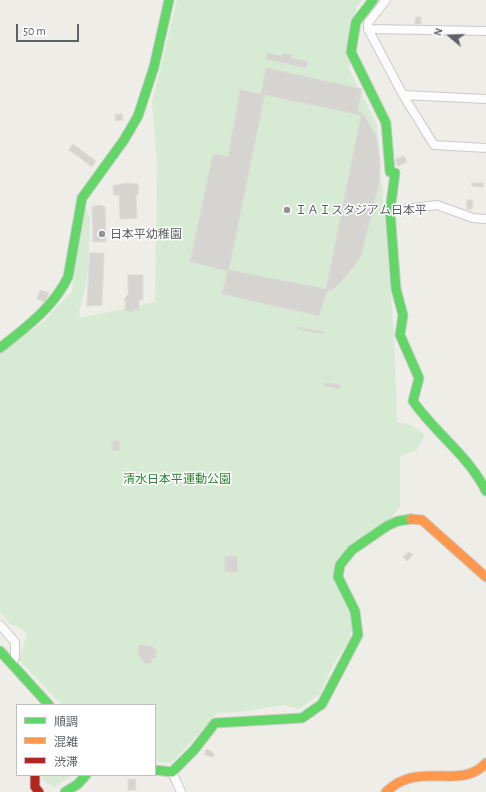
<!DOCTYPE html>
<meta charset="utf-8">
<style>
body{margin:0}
#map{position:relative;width:486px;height:792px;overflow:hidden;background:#eeede8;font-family:"Alegreya Sans","Noto Sans JP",sans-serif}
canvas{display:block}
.legend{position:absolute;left:16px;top:704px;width:140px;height:72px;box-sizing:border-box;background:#fff;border:1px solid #bfc0c2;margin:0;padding:5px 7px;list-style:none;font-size:12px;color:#5e6267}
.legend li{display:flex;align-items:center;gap:8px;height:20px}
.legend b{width:20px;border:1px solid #bfc0c2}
.north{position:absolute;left:430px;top:16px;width:40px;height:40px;-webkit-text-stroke:3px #fff;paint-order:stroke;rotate:289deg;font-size:11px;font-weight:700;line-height:16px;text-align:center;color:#5e6267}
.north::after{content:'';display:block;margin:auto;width:14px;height:18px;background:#5e6267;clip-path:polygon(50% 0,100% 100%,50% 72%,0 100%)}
.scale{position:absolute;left:16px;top:24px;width:63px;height:18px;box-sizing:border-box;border:2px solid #5e6267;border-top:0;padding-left:5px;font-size:12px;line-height:14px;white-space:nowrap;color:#5e6267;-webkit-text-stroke:3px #fff;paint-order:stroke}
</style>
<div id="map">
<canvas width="486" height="792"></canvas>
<ul class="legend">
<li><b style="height:5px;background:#63d668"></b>順調</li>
<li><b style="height:5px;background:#ff974d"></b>混雑</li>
<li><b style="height:5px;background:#b3261e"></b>渋滞</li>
</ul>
<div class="north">N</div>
<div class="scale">50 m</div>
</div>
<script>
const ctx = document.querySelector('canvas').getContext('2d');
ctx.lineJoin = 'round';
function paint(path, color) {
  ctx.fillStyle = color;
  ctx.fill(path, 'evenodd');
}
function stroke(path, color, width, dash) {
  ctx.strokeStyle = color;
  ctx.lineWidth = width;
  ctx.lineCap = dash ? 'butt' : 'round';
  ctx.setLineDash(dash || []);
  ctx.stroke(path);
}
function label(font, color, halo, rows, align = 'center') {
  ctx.font = font + ' "Alegreya Sans","Noto Sans JP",sans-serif';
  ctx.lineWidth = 3;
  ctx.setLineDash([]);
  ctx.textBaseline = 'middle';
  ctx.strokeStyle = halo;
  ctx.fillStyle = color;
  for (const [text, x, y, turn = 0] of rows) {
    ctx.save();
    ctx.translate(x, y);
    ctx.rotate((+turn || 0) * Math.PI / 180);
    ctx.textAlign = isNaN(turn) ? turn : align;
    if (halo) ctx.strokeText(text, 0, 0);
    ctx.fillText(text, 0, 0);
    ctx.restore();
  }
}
paint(new Path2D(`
 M177,0H362L356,8L349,69L377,125L394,334L397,422L411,425L425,435L417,449L400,457V507L387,523L351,546L336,580L355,623L348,642L332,667L320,694L299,709L284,705L240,712L217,713L172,763L155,761V705H62L19,660L27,633L19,627L10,624L0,612V350L42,323L72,291L78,234L85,206L90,218L88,270L84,294L79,312L80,318L155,302L157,164L152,103Z
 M43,775H72L55,787L42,780Z`), '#d7ead4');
const building = new Path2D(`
 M416,17H421V24H415Z
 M267,53L282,56L283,53L292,55L291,58L308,61L306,68L266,59Z
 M266,68L362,89L358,110L365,116L376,136L380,161L379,183L361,256L347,275L334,289L327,291L319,316L222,294L228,271L190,262L213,154L228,157L240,90L261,94ZM265,95L361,115L326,289L229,270Z
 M122,114L123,120L116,121L115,115Z
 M73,144L96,161L92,167L69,150Z
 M404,156L407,162L398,166L395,160Z
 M126,183L138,184L139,186L138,195H136L137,218L120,219L119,195H114L113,186Z
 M472,183H483V187L472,186Z
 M467,200H473L472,209H467Z
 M100,205L105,207L106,242H93L92,207Z
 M90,253H104L102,305L87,306Z
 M128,275H143V300H139V310H133V312L125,310V298L128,294Z
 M41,290L49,293L45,302L37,299Z
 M298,327L324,332V334L297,329Z
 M326,383L340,385V389L325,386Z
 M113,440L120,441L119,451L112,450Z
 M409,552L413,555L407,561L403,557Z
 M225,556H237L238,572H225Z
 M139,645L151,646L156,650V658H152L151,664H146L140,658L138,651Z
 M206,750H210L214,754L213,757L205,755Z
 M135,779L136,790H128V780Z`);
paint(building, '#d5d4d1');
stroke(building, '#dddcd8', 1);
const street = new Path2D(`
 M386,0L368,23V29L403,95L434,145L486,148
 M368,29L486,31
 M403,95L486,99
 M390,211L437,205L473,218L486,219
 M0,625L15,642V657L12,664
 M172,772L181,792`);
const fast = new Path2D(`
 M373,0L356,22L351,52L386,123L390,172L395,173L390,211L396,289L403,315L400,335L419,378L413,401C435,433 468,455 486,491
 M0,348C26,327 53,308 68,277L82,198L124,140L138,116L154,67L169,0
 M0,651L49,705
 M155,770L172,772L194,750L215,723L302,718L322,704L358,635L355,611L338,577L340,565L352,550L387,526L398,521L411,519
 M65,792L78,784L86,775`);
const slow = new Path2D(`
 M411,519L422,520L486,577
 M386,792C420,759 460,792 486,763`);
const jam = new Path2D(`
 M35,775V787L39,792`);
stroke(street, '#cacac9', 10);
stroke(fast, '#cbcbca', 11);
stroke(slow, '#cbcbca', 11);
stroke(jam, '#cbcbca', 11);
stroke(street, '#fcfcfc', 8);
stroke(fast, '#63d668', 9);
stroke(slow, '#ff974d', 9);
stroke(jam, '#b3261e', 9);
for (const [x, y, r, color] of [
 [287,210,4,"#909394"],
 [102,234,4,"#909394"]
]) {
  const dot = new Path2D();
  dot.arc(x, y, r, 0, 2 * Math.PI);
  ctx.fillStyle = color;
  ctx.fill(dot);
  stroke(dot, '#fff', 1.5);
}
label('12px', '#5e6267', '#fff', [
 ["ＩＡＩスタジアム日本平",295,210],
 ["日本平幼稚園",110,234]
], 'left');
label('12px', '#338135', '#fff', [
 ["清水日本平運動公園",177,479]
]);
</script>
